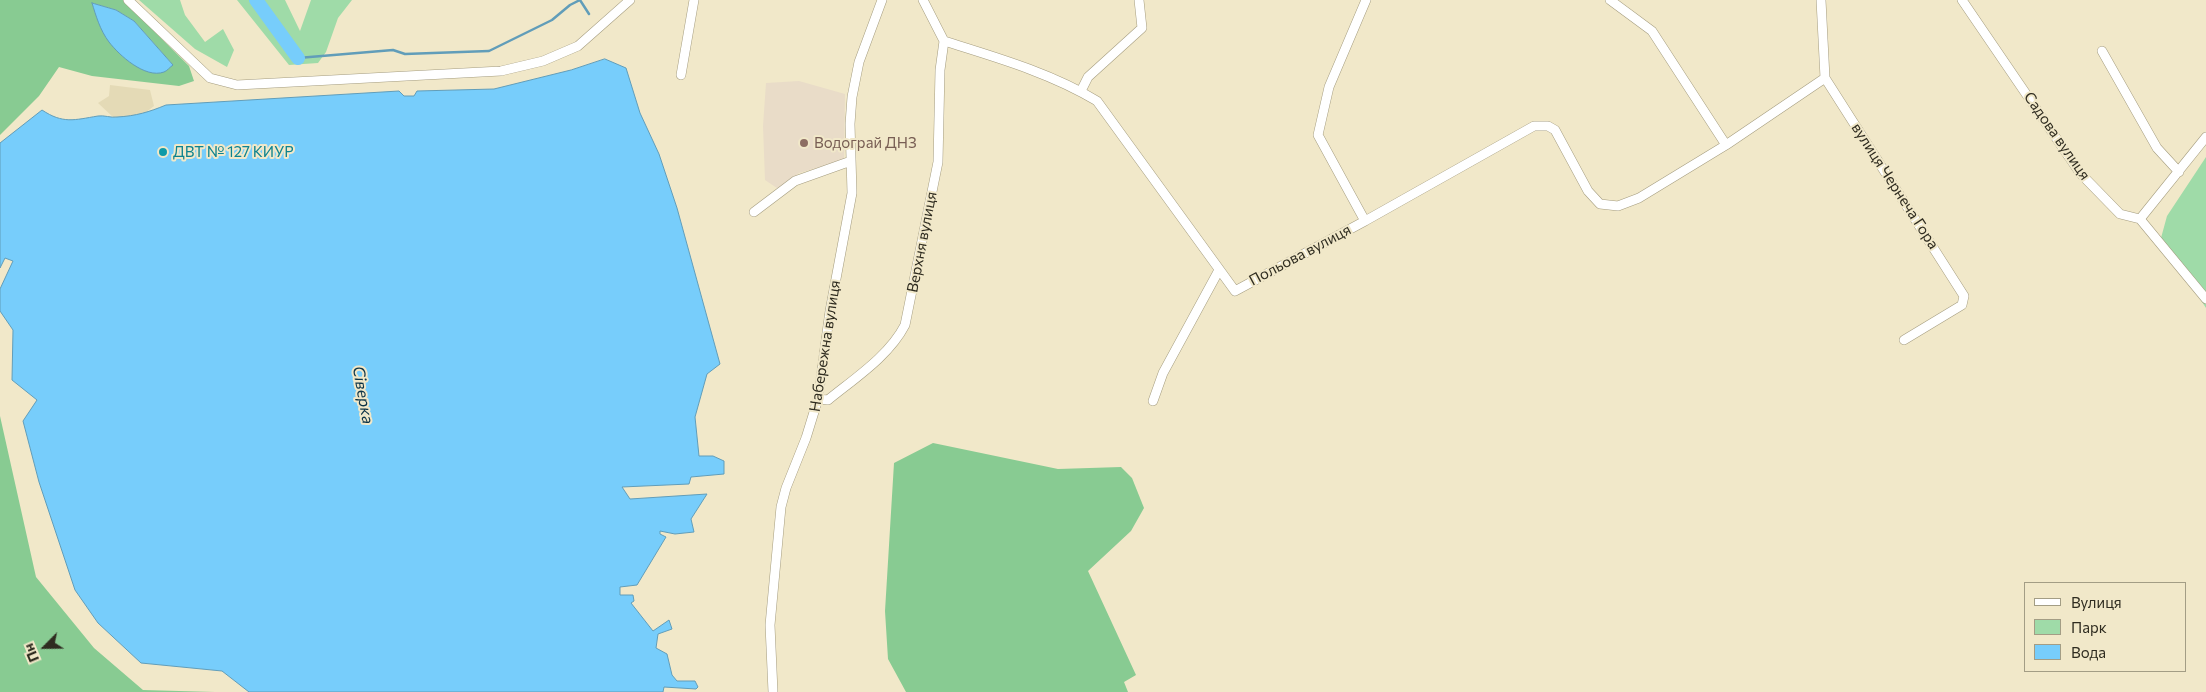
<!DOCTYPE html>
<meta charset="utf-8">
<style>
body{margin:0}
#map{position:relative;width:2206px;height:692px;overflow:hidden;background:#f1e8c9;font-family:Commissioner,sans-serif}
canvas{display:block}
.legend{position:absolute;left:2024px;top:582px;width:162px;height:90px;box-sizing:border-box;background:#f1e8c9;border:1px solid #a39d85;margin:0;padding:6px 9px;list-style:none;font-size:15px;color:#2f2c20}
.legend li{display:flex;align-items:center;gap:10px;height:25px}
.legend b{width:25px;border:1px solid #a39d85}
.north{position:absolute;left:20px;top:622px;width:50px;height:50px;-webkit-text-stroke:4px #f1e8c9;paint-order:stroke;rotate:247deg;font-size:14px;font-weight:700;line-height:20px;text-align:center;color:#2f2c20}
.north::after{content:'';display:block;margin:auto;width:18px;height:22px;background:#2f2c20;clip-path:polygon(50% 0,100% 100%,50% 72%,0 100%)}
</style>
<div id="map">
<canvas width="2206" height="692"></canvas>
<ul class="legend">
<li><b style="height:6px;background:#fff"></b>Вулиця</li>
<li><b style="height:14px;background:#9fdba8"></b>Парк</li>
<li><b style="height:14px;background:#77cdfb"></b>Вода</li>
</ul>
<div class="north">Пн</div>
</div>
<script>
const ctx = document.querySelector('canvas').getContext('2d');
ctx.lineJoin = 'round';
function paint(path, color) {
  ctx.fillStyle = color;
  ctx.fill(path, 'evenodd');
}
function stroke(path, color, width, dash) {
  ctx.strokeStyle = color;
  ctx.lineWidth = width;
  ctx.lineCap = dash ? 'butt' : 'round';
  ctx.setLineDash(dash || []);
  ctx.stroke(path);
}
function label(font, color, halo, rows, align = 'center') {
  ctx.font = font + ' Commissioner,sans-serif';
  ctx.lineWidth = 4;
  ctx.setLineDash([]);
  ctx.textBaseline = 'middle';
  ctx.strokeStyle = halo;
  ctx.fillStyle = color;
  for (const [text, x, y, turn = 0] of rows) {
    ctx.save();
    ctx.translate(x, y);
    ctx.rotate((+turn || 0) * Math.PI / 180);
    ctx.textAlign = isNaN(turn) ? turn : align;
    if (halo) ctx.strokeText(text, 0, 0);
    ctx.fillText(text, 0, 0);
    ctx.restore();
  }
}
paint(new Path2D(`
 M799,81L845,94L844,160L799,173L780,190L765,180L763,126L766,83Z`), '#e9dcc8');
paint(new Path2D(`
 M139,0H180L185,15L205,42L223,29L234,50L227,67L195,49Z
 M237,0H285L300,31L311,0H352L338,18L326,52L318,63L289,65Z
 M2206,157V308L2161,238L2167,216Z`), '#9fdba8');
paint(new Path2D(`
 M0,0H123L189,66L194,81L179,86L92,76L59,67L39,96L0,135ZM92,3L116,10L134,21L173,65Z
 M0,416L36,577L94,648L143,690L215,692H0Z
 M933,443L1058,469L1121,467L1132,478L1144,508L1131,531L1088,571L1136,675L1124,682L1128,692H906L888,659L885,611L894,463Z`), '#88cb92');
paint(new Path2D(`
 M110,85L150,90L154,106L141,116L114,118L98,103L109,96Z`), '#e4dab6');
const water = new Path2D(`
 M92,3L116,10L134,21L173,65C170,67 167,71 164,72C145,79 119,55 109,42C100,30 96,16 92,3Z
 M605,59L626,68L640,113L659,154L677,208L720,364L707,374L695,417L699,456H713L724,461V474L691,477L689,484L622,487L630,499L707,494L691,519L694,532L675,534L660,531V534L666,537L637,585L620,587V595H633L634,601L631,603L653,631L669,620L672,629L658,634L656,648L667,654L672,675L677,681H695L698,687L696,689L664,687L663,692H249L222,671L141,663L98,623L75,590L39,482L23,421L37,400L12,380L13,330L0,311V289L13,261L5,258L0,268V143L42,110C63,124 74,120 98,116C104,115 111,118 117,117C136,116 149,112 166,105L399,91L404,96H414L417,91L494,89L571,70Z`);
paint(water, '#77cdfb');
stroke(water, '#619db9', 1);
stroke(new Path2D(`
 M298,58L393,50L405,54L489,51L552,20L570,5L580,0L589,14`), '#619db9', 2.5);
stroke(new Path2D(`
 M256,0L298,58`), '#77cdfb', 14);
const minor = new Path2D(`
 M128,0L210,78L237,85L501,71L543,61L578,46L630,0
 M923,0L944,41C995,57 1051,73 1097,101L1235,291L1365,221L1318,135L1329,87L1366,0
 M1610,0L1652,31L1726,145
 M1821,0L1825,78L1964,296L1962,305L1904,340
 M1962,0L2080,173L2120,214L2140,219L2206,299
 M2102,51L2157,148L2179,172
 M681,75L694,0
 M1081,91L1088,77L1142,28L1139,0
 M754,212L795,181L851,161
 M2140,219L2206,137
 M1365,221L1534,126H1548L1555,130L1588,191L1600,204L1618,206L1639,198L1726,145L1825,78
 M818,399L828,400C855,378 889,356 905,325L938,162L940,70L944,41
 M1153,401L1163,373L1219,270
 M773,692L770,625L781,507L786,488L806,438L818,399L830,311L852,193L850,124L852,97L859,62L882,0`);
stroke(minor, '#a49c7f', 10);
stroke(minor, '#fff', 9);
for (const [x, y, r, color] of [
 [804,143,5,"#8d6e63"],
 [163,152,5,"#0f9aa8"]
]) {
  const dot = new Path2D();
  dot.arc(x, y, r, 0, 2 * Math.PI);
  ctx.fillStyle = color;
  ctx.fill(dot);
  stroke(dot, '#f1e8c9', 2);
}
label('15px', '#2f2c20', '#f1e8c9', [
 ["Садова вулиця",2057,136,55],
 ["вулиця Чернеча Гора",1895,186,57],
 ["Верхня вулиця",922,242,-79],
 ["Польова вулиця",1300,255,-28],
 ["Набережна вулиця",825,346,-81]
]);
label('15px', '#785e54', '#f1e8c9', [
 ["Водограй ДНЗ",814,143]
], 'left');
label('15px', '#0d838f', '#f1e8c9', [
 ["ДВТ № 127 КИУР",173,152]
], 'left');
label('italic 16px', '#0d3447', '#f1e8c9', [
 ["Сіверка",363,395,80]
]);
</script>
